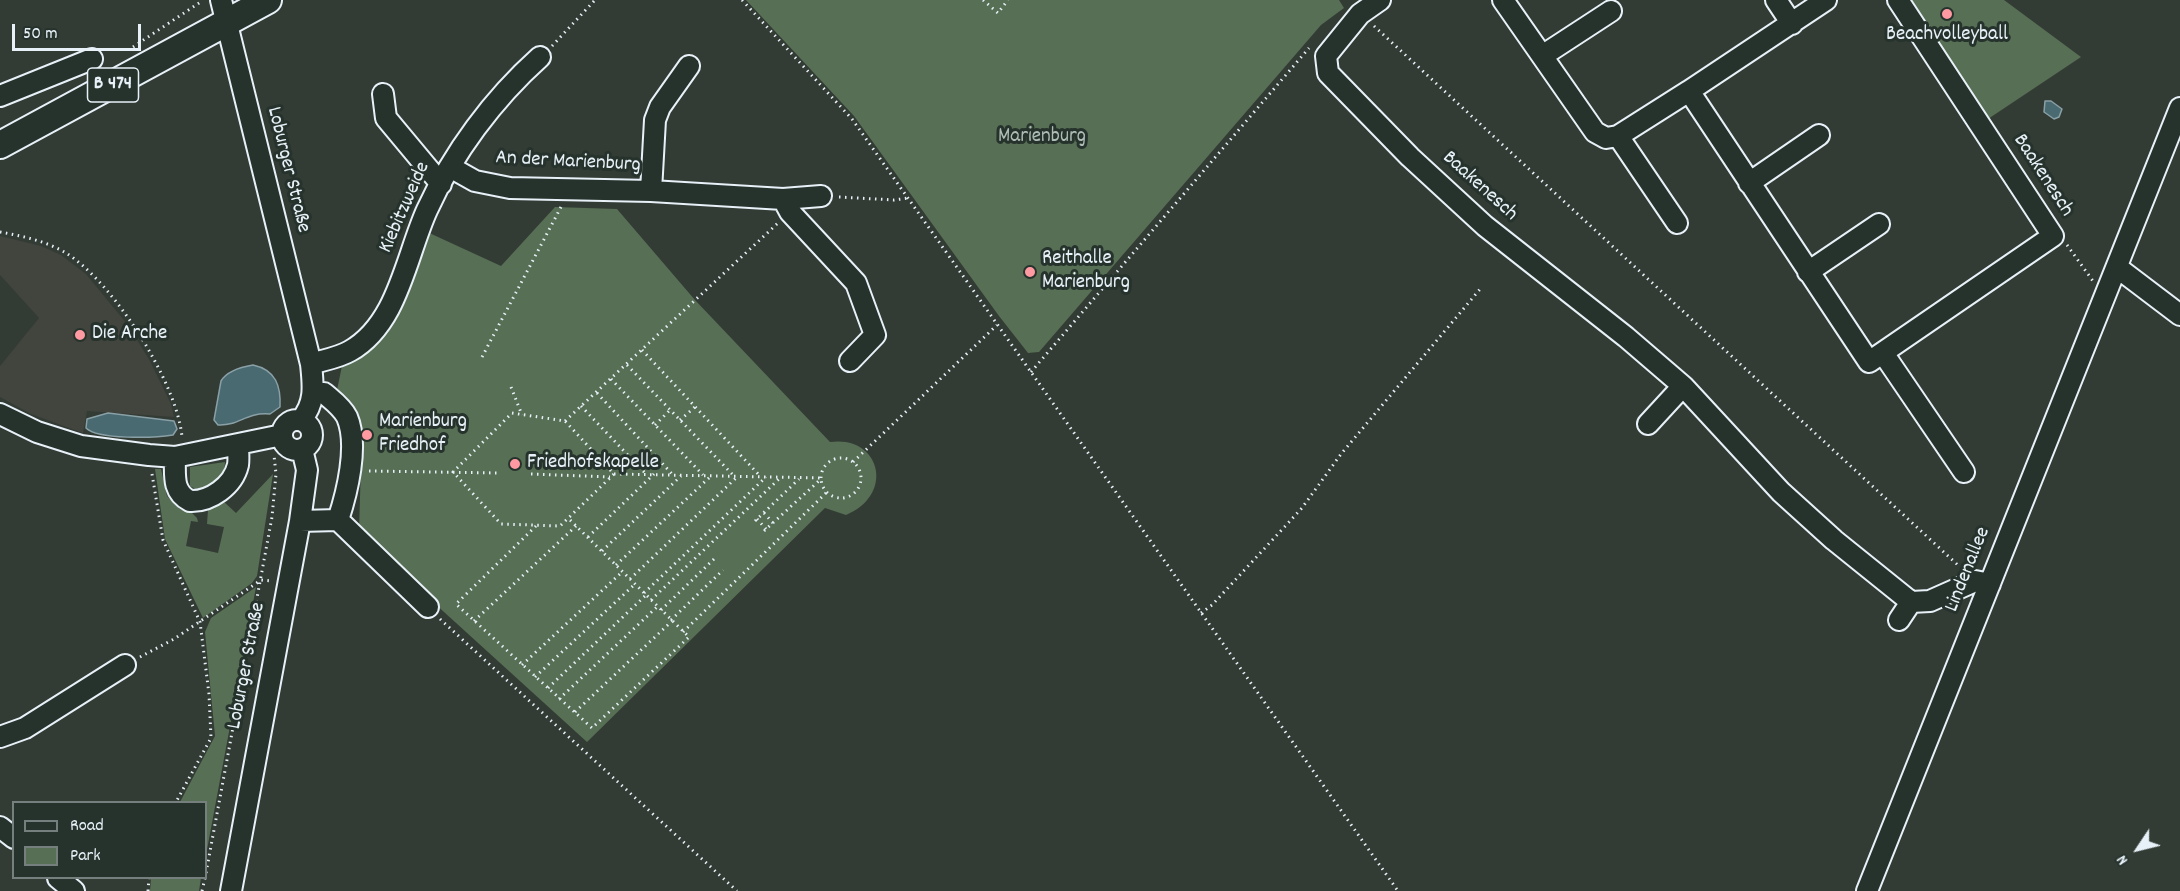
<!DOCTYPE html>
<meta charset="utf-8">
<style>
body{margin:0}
#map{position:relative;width:2180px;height:891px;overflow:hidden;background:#333b35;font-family:Dekko,sans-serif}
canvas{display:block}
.legend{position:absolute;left:12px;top:801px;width:195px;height:78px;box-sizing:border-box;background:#26332d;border:2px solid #747f7e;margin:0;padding:8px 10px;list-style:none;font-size:18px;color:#e8f1f8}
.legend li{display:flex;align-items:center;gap:12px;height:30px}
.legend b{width:30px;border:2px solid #747f7e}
.north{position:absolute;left:2108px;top:819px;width:60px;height:60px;-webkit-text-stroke:4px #26332d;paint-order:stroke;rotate:235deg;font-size:16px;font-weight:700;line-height:24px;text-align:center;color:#e8f1f8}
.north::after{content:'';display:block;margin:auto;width:21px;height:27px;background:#e8f1f8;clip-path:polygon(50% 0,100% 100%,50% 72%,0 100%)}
.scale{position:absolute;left:12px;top:24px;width:129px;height:27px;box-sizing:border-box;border:3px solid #e8f1f8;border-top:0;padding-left:8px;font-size:18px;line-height:21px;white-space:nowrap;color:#e8f1f8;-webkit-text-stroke:4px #26332d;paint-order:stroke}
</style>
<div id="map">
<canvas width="2180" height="891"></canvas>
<ul class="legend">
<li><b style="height:8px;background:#26332d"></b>Road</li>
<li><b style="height:16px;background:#576f54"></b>Park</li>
</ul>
<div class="north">N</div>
<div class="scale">50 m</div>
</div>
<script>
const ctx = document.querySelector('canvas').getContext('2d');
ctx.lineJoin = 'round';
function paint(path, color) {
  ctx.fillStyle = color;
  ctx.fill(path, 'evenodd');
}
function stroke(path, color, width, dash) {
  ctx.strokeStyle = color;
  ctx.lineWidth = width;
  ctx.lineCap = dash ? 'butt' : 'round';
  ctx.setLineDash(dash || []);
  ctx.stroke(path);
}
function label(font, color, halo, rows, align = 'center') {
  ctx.font = font + ' Dekko,sans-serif';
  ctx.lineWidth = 6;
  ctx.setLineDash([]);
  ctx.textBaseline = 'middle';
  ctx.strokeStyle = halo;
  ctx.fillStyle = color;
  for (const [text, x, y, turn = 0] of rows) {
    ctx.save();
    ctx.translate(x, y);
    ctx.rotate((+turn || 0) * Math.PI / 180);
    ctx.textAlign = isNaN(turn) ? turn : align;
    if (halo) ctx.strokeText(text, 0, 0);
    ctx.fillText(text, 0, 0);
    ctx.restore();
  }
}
paint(new Path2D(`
 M0,236L41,246L61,255L86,274L128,325L150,361L171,404L174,417L87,411L83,433L31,414L0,397V366L39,318L0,275Z`), '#42443e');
paint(new Path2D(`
 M746,0H1339L1344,8L1321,25L1039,352L1028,353L999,316L854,116Z
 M1912,0H2004L2081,57L1988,119Z
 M555,207L617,209L695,300L830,442C880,435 896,494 846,515L825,508L587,742L433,602L359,530L362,431L337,390L343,361L366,350L425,231L501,266Z
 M225,462L224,472L208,487L199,491L190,486V467Z
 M155,469H161L167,496L180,509L191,512L197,518L198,522L191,521L186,546L218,553L224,527L207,524L208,510L222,500L236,513L273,474L257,576L252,583L203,618L165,539Z
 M256,587L206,855V802H180L215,736L205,632L211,618Z
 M151,878H201L199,891H150Z`), '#576f54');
const water = new Path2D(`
 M2045,101H2051L2062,109L2059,117L2054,119L2044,112Z
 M253,365C276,370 281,386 280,407L270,414C245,412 240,426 218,425L214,420L221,381C227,371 241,367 253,365Z
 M108,413L174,421L177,429L173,435C155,438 98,440 86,428L87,419Z`);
paint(water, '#4a6a71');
stroke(water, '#89a0a7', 1.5);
const minor = new Path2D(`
 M221,0L311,364C313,384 316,403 301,420
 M1380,0L1360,14L1326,56L1328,73L1410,157L1485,226L1626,337L1683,386L1781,492L1834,540L1911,602L1930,601L1975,581L1990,584
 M1503,0L1595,132L1606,138L1618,136L1689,91
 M1776,0L1792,24
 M1826,0L1689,91L1869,362L2053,236L1898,0
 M1542,56L1611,11
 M383,94L386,118L441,184
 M0,96L92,59
 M1618,136L1677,223
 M450,167L475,181L510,188L651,191L783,199L821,196
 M1749,183L1819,135
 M651,191L655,120L660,107L689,66
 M783,199L790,212L856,283L875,335L850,361
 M2118,268L2180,315
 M1808,272L1879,224
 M1883,353L1964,472
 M311,364C323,360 338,358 350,351C398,324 406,256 427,210C453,153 493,99 540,57
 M313,394L324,393C332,400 342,407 347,417C359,445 347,493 338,520
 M0,414L37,432L81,446L149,455L175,457L282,435
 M282 435a15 15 0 1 1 30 0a15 15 0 1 1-30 0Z
 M1648,424L1683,386
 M175,457C175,475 172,492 190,501C210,502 233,486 238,465C239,459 238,451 238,445
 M300,521L338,520L428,607
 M1899,620L1911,602
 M0,737L25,728L125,665
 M0,827L14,838
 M58,878L74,891
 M231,891L300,521L307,470L302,449
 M1867,891L2180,108`);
const major = new Path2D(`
 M0,145L268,0`);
stroke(minor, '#e8f1f8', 24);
stroke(major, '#e8f1f8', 30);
stroke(new Path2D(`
 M742,0L852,119L1398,891
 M983,0L998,13L1008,0
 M1374,26L1960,567
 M552,46L595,0
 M133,47L202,1
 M839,197L894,200L909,198
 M0,232C22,236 46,241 66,253C113,282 177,382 182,437
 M2067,245L2093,281
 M642,350L761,477
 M482,357L561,207
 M627,365L734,476
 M1031,372L1309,48
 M611,379L703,475
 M511,387L522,415
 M597,393L673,475
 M581,406L646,474
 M512,413L565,421L614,474L560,526L501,524L453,472Z
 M680,420L695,407
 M565,421L778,223
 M655,425L670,410
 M821 478a20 20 0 1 1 40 0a20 20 0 1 1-40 0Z
 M853,462L997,325
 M369,471L498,473
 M152,474L163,540L200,622L209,694L211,738L176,802
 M531,474L610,477
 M614,474L822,478
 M764,513L773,523
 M757,519L766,529
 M755,521L799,479
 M536,526L456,604L592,728L689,637L568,518
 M764,531L821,479
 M588,537L654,474
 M602,551L681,476
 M616,565L711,476
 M630,579L737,477
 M644,593L766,477
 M651,600L780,478
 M661,610L714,559
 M1201,613L1212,605L1302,508L1341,454L1481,288
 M440,619L737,891
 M671,620L723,570
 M474,621L576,526
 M683,632L827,492
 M140,657L174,639L261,580L272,581
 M522,665L622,572
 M535,677L635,584
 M548,688L646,595
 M559,699L658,606
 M575,712L672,621
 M206,873L272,517L276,474L274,455
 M148,891L149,878
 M202,891L205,878`), '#e8f1f8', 3, [1.5, 4.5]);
stroke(minor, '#26332d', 20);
stroke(major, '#26332d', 26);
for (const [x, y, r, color] of [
 [1947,14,6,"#ff9aa2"],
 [1030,272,6,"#ff9aa2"],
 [80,335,6,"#ff9aa2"],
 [367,435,6,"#ff9aa2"],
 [515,464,6,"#ff9aa2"]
]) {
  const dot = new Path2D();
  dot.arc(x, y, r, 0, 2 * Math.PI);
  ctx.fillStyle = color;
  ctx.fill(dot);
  stroke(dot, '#26332d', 2);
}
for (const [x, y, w] of [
 [113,85,51]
]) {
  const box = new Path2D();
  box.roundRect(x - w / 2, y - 17, w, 34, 4.5);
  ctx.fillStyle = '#26332d';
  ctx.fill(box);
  stroke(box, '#e8f1f8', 1.5);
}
label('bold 20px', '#e8f1f8', null, [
 ["B 474",113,85]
]);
label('21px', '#e8f1f8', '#26332d', [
 ["Beachvolleyball",1947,36,"center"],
 ["Reithalle",1042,260],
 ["Marienburg",1042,284],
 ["Die Arche",92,335],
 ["Marienburg",379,423],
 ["Friedhof",379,447],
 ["Friedhofskapelle",527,464]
], 'left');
label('21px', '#aebdb6', '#26332d', [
 ["Marienburg",1042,138]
]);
label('21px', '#e8f1f8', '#26332d', [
 ["An der Marienburg",568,163,3],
 ["Loburger Straße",287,170,76],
 ["Baakenesch",2042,176,57],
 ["Baakenesch",1479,187,42],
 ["Kiebitzweide",406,208,-66],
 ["Lindenallee",1969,570,-68],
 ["Loburger Straße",248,666,-79]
]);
</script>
